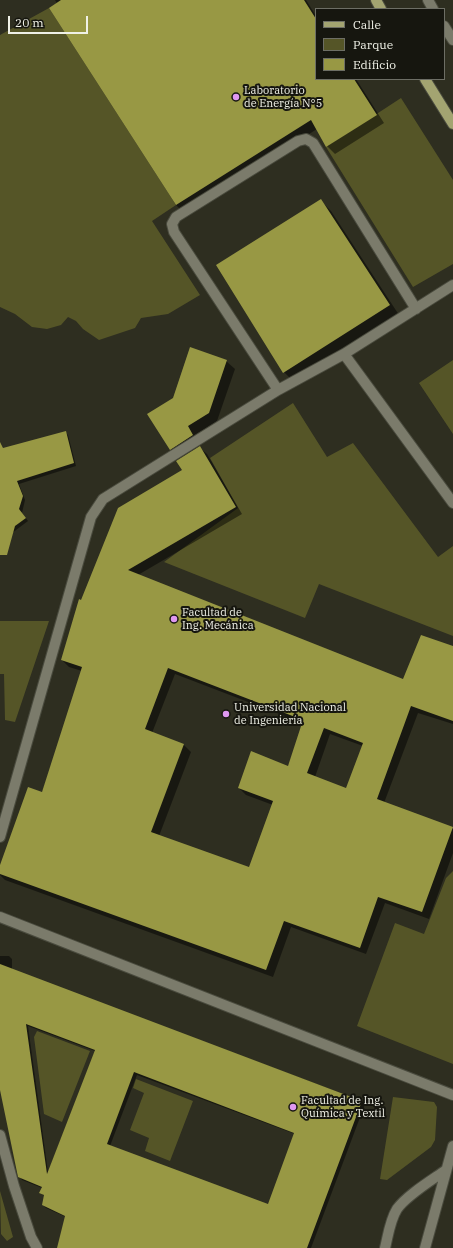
<!DOCTYPE html>
<meta charset="utf-8">
<style>
body{margin:0}
#map{position:relative;width:453px;height:1248px;overflow:hidden;background:#2e2e20;font-family:"IBM Plex Serif",serif}
canvas{display:block}
.legend{position:absolute;left:315px;top:8px;width:130px;height:72px;box-sizing:border-box;background:#16160f;border:1px solid #6d6e65;margin:0;padding:5px 7px;list-style:none;font-size:12px;color:#f0f1e7}
.legend li{display:flex;align-items:center;gap:8px;height:20px}
.legend b{width:20px;border:1px solid #6d6e65}
.scale{position:absolute;left:8px;top:16px;width:80px;height:18px;box-sizing:border-box;border:2px solid #f0f1e7;border-top:0;padding-left:5px;font-size:12px;line-height:14px;white-space:nowrap;color:#f0f1e7;-webkit-text-stroke:3px #16160f;paint-order:stroke}
</style>
<div id="map">
<canvas width="453" height="1248"></canvas>
<ul class="legend">
<li><b style="height:5px;background:#a3a471"></b>Calle</li>
<li><b style="height:11px;background:#555527"></b>Parque</li>
<li><b style="height:11px;background:#989844"></b>Edificio</li>
</ul>
<div class="scale">20 m</div>
</div>
<script>
const ctx = document.querySelector('canvas').getContext('2d');
ctx.lineJoin = 'round';
function paint(path, color) {
  ctx.fillStyle = color;
  ctx.fill(path, 'evenodd');
}
function stroke(path, color, width, dash) {
  ctx.strokeStyle = color;
  ctx.lineWidth = width;
  ctx.lineCap = dash ? 'butt' : 'round';
  ctx.setLineDash(dash || []);
  ctx.stroke(path);
}
function label(font, color, halo, rows, align = 'center') {
  ctx.font = font + ' "IBM Plex Serif",serif';
  ctx.lineWidth = 4;
  ctx.setLineDash([]);
  ctx.textBaseline = 'middle';
  ctx.strokeStyle = halo;
  ctx.fillStyle = color;
  for (const [text, x, y, turn = 0] of rows) {
    ctx.save();
    ctx.translate(x, y);
    ctx.rotate((+turn || 0) * Math.PI / 180);
    ctx.textAlign = isNaN(turn) ? turn : align;
    if (halo) ctx.strokeText(text, 0, 0);
    ctx.fillText(text, 0, 0);
    ctx.restore();
  }
}
paint(new Path2D(`
 M49,8L176,205L152,221L200,295L168,314L141,318L135,328L99,340L83,329L76,321L68,317L61,325L47,329L32,327L15,314L0,307V35Z
 M401,98L453,180V264L413,287L326,147Z
 M453,360V434L419,383Z
 M293,403L327,457L353,443L438,557L453,546V636L319,584L305,618L164,562L238,508L210,458Z
 M0,621H49L15,722L5,720L4,674H0Z
 M453,871V1064L357,1026L395,923L424,934L446,878Z
 M37,1031L90,1051L62,1122L44,1114L34,1037Z
 M136,1079L193,1101L170,1161L145,1151L149,1138L130,1130L144,1093L133,1088Z
 M393,1097L434,1102L437,1107L435,1140L431,1147L387,1180L380,1179Z
 M0,1191L13,1237L7,1241L1,1234Z`), '#555527');
paint(new Path2D(`
 M55,0H306L316,16V79H356L384,123L335,154L327,146L317,129L184,213L176,205Z
 M321,201L331,211L399,315L294,382L284,372L217,265Z
 M226,361L235,369L217,421L195,435L201,444L179,458L170,449L174,399Z
 M65,432L68,435L76,466L19,484L25,500L22,513L28,521L0,542V457Z
 M200,448L207,454L242,514L138,575L404,680L453,647V724L418,713L384,803L453,829V853L429,919L385,903L366,954L291,927L273,977L5,880L0,875V868L42,793L82,671L69,667L62,660L82,601ZM175,674L303,723L288,767L239,788L246,795L273,805L250,869L159,836L191,752L184,745L152,733ZM330,734L363,746L346,789L315,777Z
 M0,956H9L12,959V970L362,1101L365,1104L311,1248H64L66,1217L46,1208L43,1205L45,1196L40,1193L42,1188L22,1180L19,1176L0,1085ZM28,1026L95,1051L48,1172ZM137,1075L295,1134L268,1206L110,1146Z`), '#0007');
paint(new Path2D(`
 M61,0H304L316,19V79H354L377,115L326,147L311,120L176,205L49,8Z
 M321,199L390,305L283,373L216,265Z
 M190,347L227,360L209,413L188,426L193,435L170,450L147,414L173,398Z
 M66,431L74,463L17,481L23,496L19,509L26,518L15,526L7,555H0V442L3,448Z
 M200,446L236,507L128,570L403,679L421,635L453,646V721L411,706L377,799L453,827L422,912L378,897L360,948L284,921L266,970L0,874V865L28,787L42,792L82,667L61,660L79,599L81,600L118,508L182,470L176,461ZM168,668L303,720L288,766L251,751L238,788L273,801L249,867L151,832L184,744L145,729ZM324,728L363,743L346,788L307,773Z
 M0,964L362,1101L307,1248H57L65,1216L42,1205L44,1195L39,1193L42,1187L18,1177L0,1090ZM26,1024L95,1050L47,1174ZM134,1072L294,1133L268,1204L107,1144Z`), '#989844');
const lane = new Path2D(`
 M428,0L433,9
 M444,26L453,40
 M344,354L453,503
 M278,390L174,232L172,224L176,217L298,141L306,139L313,143L416,309
 M0,837L91,517L103,499L278,390L344,354L453,285
 M0,917L453,1095
 M0,1135L14,1186L31,1237L37,1248
 M385,1248C388,1236 390,1220 397,1209C407,1195 432,1180 446,1170
 M425,1248L453,1146`);
const primary = new Path2D(`
 M376,0L381,9
 M425,79L453,124`);
stroke(lane, '#4a4b3e', 12);
stroke(primary, '#4a4b3e', 12);
stroke(lane, '#7b7b6b', 10);
stroke(primary, '#a3a471', 10);
for (const [x, y, r, color] of [
 [236,97,4,"#df98f1"],
 [174,619,4,"#df98f1"],
 [226,714,4,"#df98f1"],
 [293,1107,4,"#df98f1"]
]) {
  const dot = new Path2D();
  dot.arc(x, y, r, 0, 2 * Math.PI);
  ctx.fillStyle = color;
  ctx.fill(dot);
  stroke(dot, '#16160f', 1.5);
}
label('11px', '#f0f1e7', '#16160f', [
 ["Laboratorio",244,91],
 ["de Energía N°5",244,104],
 ["Facultad de",182,613],
 ["Ing. Mecánica",182,626],
 ["Universidad Nacional",234,708],
 ["de Ingeniería",234,721],
 ["Facultad de Ing.",301,1101],
 ["Química y Textil",301,1114]
], 'left');
</script>
